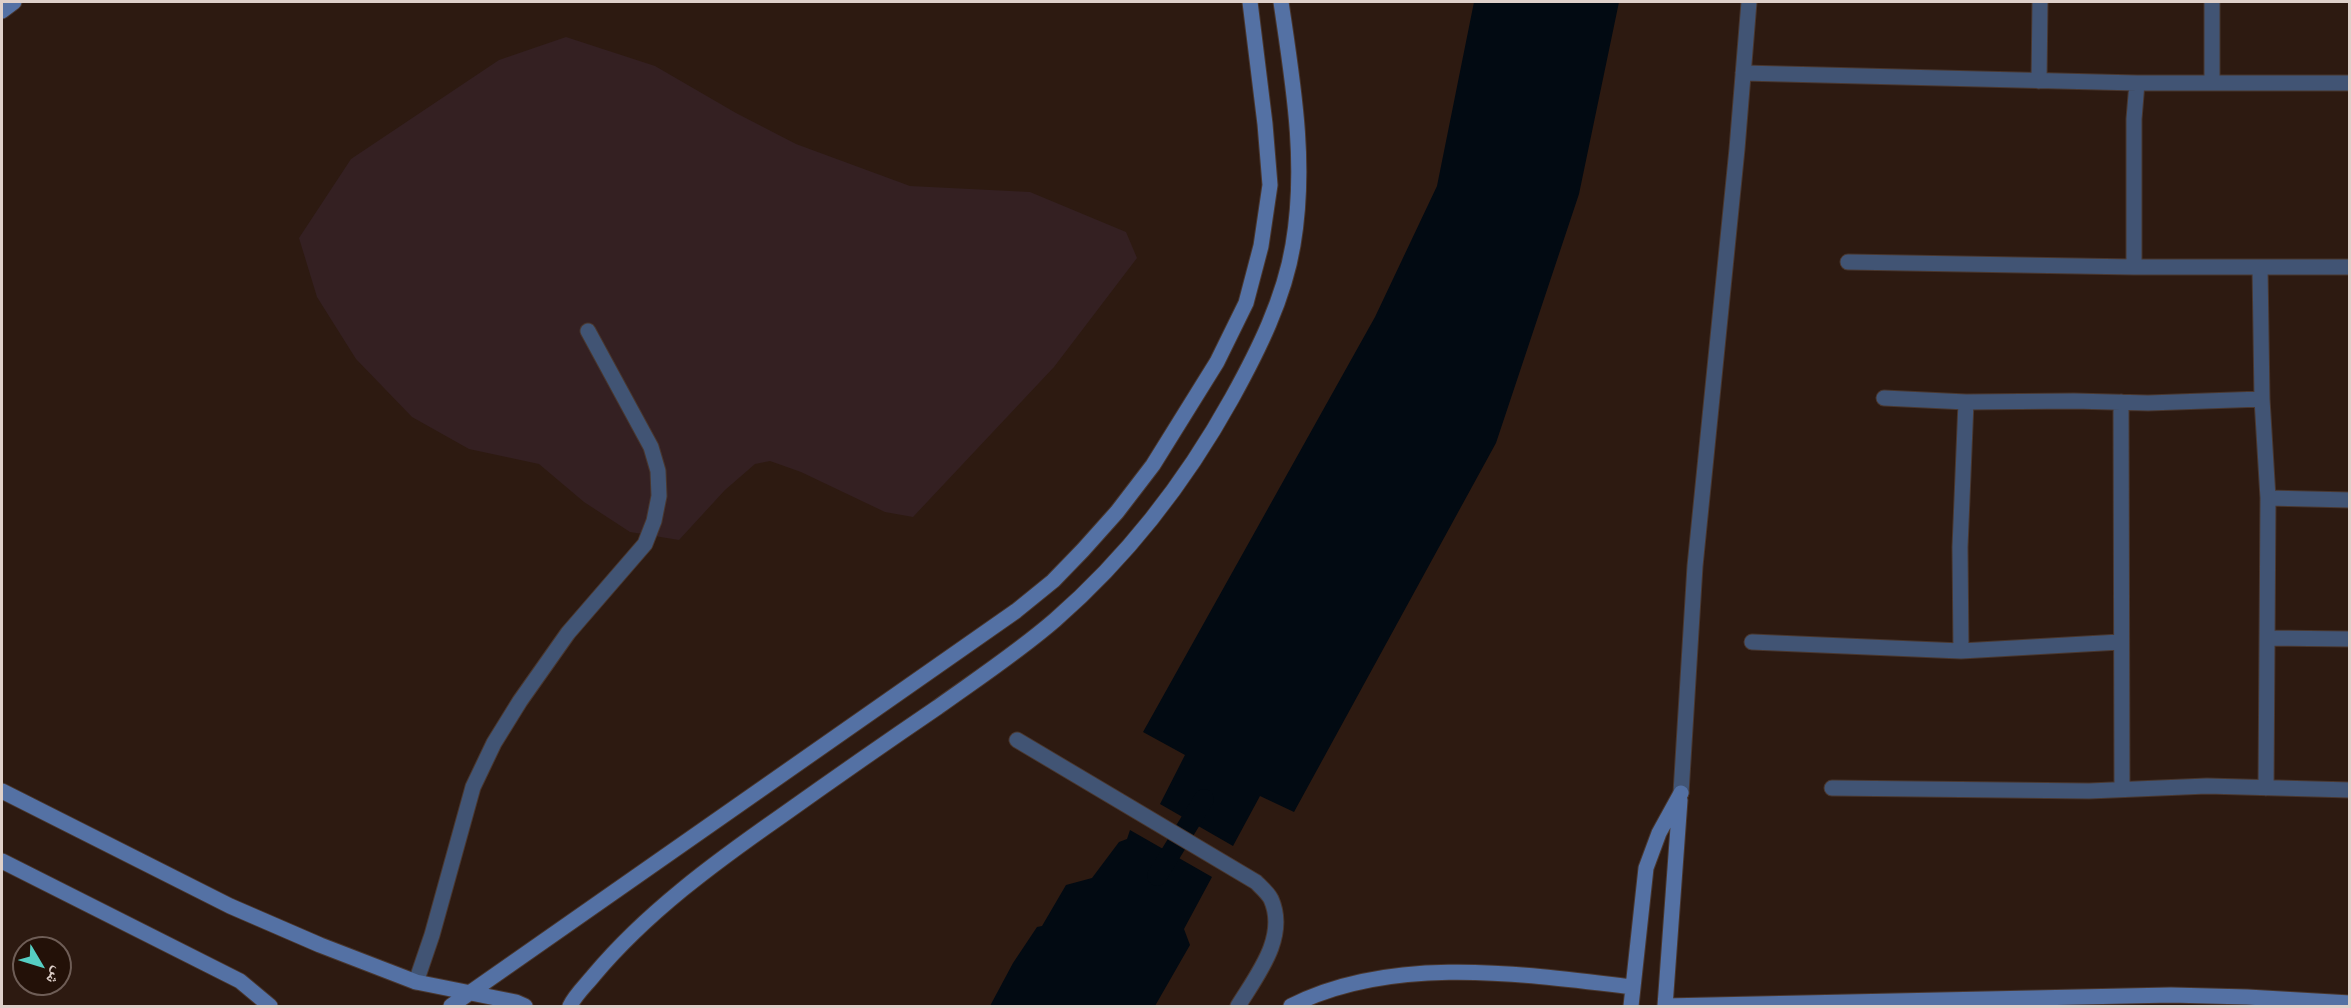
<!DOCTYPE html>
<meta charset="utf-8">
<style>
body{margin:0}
#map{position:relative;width:2351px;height:1008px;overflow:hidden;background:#2d1a11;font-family:"Fira Sans Condensed","Noto Naskh Arabic",sans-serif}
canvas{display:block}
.frame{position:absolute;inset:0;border:3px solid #ded0ca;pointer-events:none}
.north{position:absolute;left:12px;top:936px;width:60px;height:60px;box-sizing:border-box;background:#231108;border:2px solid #6e5d56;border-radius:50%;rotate:128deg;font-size:16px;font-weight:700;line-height:24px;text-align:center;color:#ded0ca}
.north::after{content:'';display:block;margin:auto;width:21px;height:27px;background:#56cec3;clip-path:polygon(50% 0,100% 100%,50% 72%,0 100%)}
</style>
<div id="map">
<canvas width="2351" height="1008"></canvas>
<div class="frame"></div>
<div class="north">ش</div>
</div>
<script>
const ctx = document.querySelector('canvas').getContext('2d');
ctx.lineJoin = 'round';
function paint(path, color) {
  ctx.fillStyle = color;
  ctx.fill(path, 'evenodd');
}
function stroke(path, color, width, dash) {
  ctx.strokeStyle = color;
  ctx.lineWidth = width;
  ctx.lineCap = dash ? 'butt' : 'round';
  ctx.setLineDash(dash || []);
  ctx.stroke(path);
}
paint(new Path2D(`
 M566,37L655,66L736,113L796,144L910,186L1030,192L1126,232L1137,258L1054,367L913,517L885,512L801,472L770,461L755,464L725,490L679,540L630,532L584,502L539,464L469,449L412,417L356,359L317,297L299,238L351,159L499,60Z`), '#342022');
paint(new Path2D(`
 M1474,2H1619L1579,194L1496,443L1294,812L1260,796L1233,846L1160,804L1185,755L1143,732L1375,317L1437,186Z
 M1130,830L1212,877L1184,929L1190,945L1155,1006H990L1013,963L1037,927L1042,926L1066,885L1092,878L1119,842L1127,839Z`), '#020a12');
stroke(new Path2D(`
 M1157,876L1204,799`), '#020a12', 20);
const street = new Path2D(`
 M2212,2V83
 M1743,73L2137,83H2350
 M2039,81L2040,2
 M1848,262L2134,267H2350
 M2134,267V119L2137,83
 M2260,267L2262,399L2268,498L2266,788
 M1884,398L1966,402L2074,401L2148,403L2262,399
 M2121,402L2122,789
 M2268,498L2350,500
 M2268,638L2350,639
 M1752,642L1961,651L2120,642
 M1961,651L1960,547L1966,402
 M1017,740L1256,882C1261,887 1268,893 1271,899C1288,937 1257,975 1238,1006
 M1832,788L2089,791L2207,786L2350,790
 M1681,793L1695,566L1737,149L1749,2
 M416,982L432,935L473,787L494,743L520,701L568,633L645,544L654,521L659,496L658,471L651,447L588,331`);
const secondary = new Path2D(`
 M2,11L14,2
 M2,791L230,906L320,945L416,982L516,1002L525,1006
 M2,861L240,981L270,1006
 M451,1006L1016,611L1053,581L1083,550L1117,512L1153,465L1217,362L1246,303L1261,246L1270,185L1265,124L1250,2
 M570,1006C575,995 586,985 594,975C646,913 714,863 780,817C832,780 885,743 938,707C977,679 1018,652 1055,620C1126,558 1186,481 1232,398C1258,351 1284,299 1293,245C1307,163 1293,83 1281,2
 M1291,1006C1393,954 1524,974 1633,987
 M1631,1006L1646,868L1659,833L1681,793
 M1665,1006L2171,995L2247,997L2350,1003
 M1665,1006L1680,800`);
stroke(street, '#49372f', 17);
stroke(secondary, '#49372f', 17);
stroke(street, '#415474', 15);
stroke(secondary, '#5471a4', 15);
</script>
